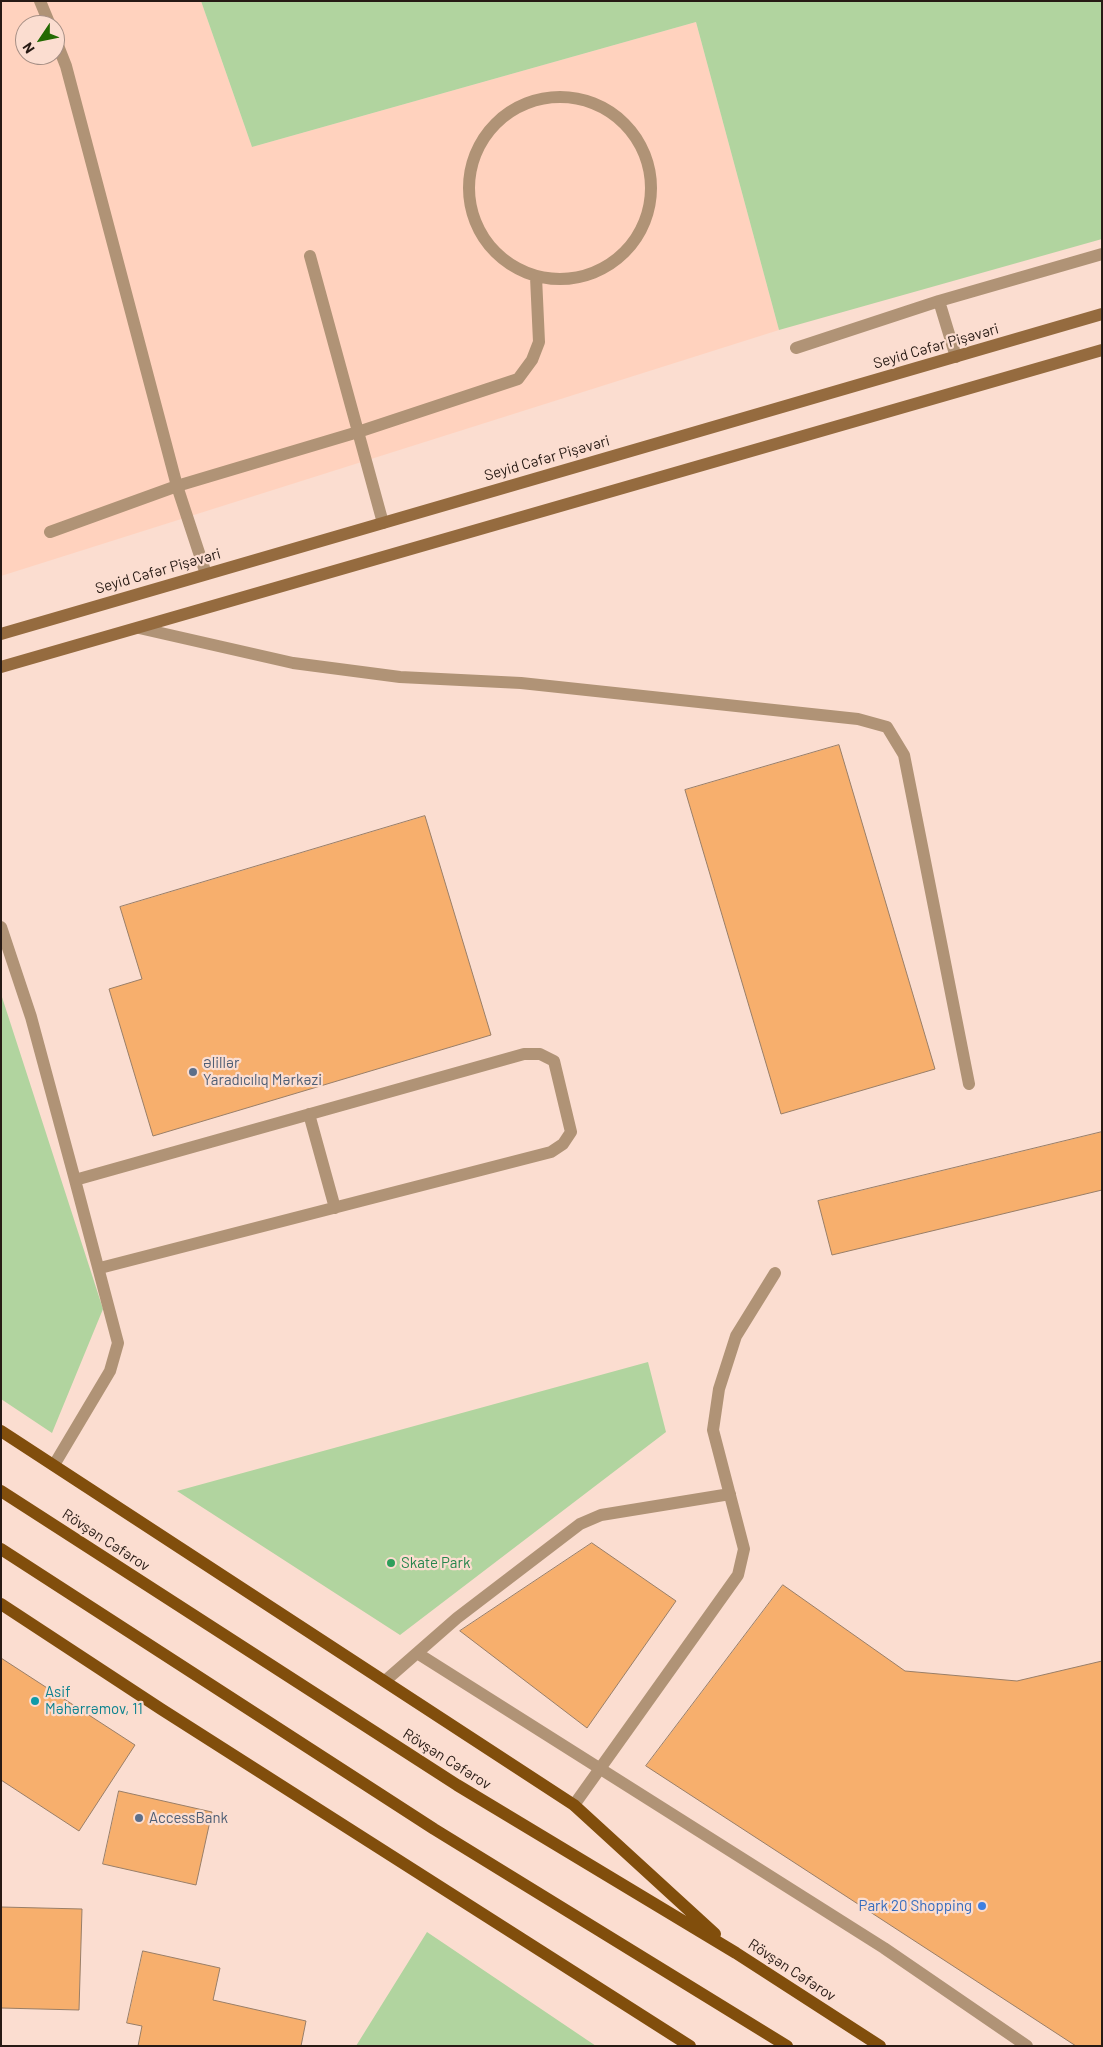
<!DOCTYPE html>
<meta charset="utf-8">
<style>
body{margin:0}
#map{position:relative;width:1103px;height:2047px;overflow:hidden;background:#fbddd0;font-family:Barlow,sans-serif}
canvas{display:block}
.frame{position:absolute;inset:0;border:2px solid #271a14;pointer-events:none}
.north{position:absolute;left:15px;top:15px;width:50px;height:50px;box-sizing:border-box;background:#fbddd0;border:1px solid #a68f85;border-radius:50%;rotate:236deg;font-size:14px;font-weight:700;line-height:20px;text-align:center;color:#271a14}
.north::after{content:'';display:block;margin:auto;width:18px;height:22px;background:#246a02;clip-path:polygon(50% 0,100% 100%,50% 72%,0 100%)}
</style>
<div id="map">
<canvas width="1103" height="2047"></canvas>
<div class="frame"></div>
<div class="north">N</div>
</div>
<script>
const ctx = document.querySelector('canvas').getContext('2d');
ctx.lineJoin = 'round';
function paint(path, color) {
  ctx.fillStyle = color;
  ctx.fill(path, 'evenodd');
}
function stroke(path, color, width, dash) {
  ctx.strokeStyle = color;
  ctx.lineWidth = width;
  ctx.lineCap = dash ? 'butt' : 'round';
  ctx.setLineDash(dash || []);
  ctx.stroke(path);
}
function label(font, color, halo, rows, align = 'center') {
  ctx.font = font + ' Barlow,sans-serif';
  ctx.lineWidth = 4.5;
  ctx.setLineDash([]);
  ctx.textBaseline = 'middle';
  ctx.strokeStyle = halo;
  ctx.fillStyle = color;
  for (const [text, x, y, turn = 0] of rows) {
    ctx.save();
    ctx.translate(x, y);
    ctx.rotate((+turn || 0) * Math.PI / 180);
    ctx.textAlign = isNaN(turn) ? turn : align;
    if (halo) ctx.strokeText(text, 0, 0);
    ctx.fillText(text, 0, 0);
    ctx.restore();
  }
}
paint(new Path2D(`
 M1,1H201L252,147L696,22L779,330L1,576ZM25,25H55V55H25Z`), '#ffd2be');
paint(new Path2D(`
 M201,1H1102V239L779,330L696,22L252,147Z
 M1,994L103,1309L52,1433L1,1399Z
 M648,1362L666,1432L400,1635L177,1491Z
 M427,1932L596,2046H356Z`), '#b1d49f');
const building = new Path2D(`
 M839,745L935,1069L781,1114L685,790Z
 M425,816L491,1035L153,1136L109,989L142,979L120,907Z
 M1102,1132V1190L832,1255L818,1201Z
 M592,1543L676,1601L587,1728L460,1631Z
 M783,1585L905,1671L1017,1681L1102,1661V2046H1076L646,1766Z
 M1,1658L135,1745L79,1831L1,1780Z
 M119,1791L212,1812L196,1885L103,1864Z
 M1,1907L82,1909L79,2010L1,2008Z
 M143,1951L220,1968L213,2000L306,2021L301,2046H138L142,2026L127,2023Z`);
paint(building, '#f7af6d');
stroke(building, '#997e67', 1);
stroke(new Path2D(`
 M40,1L50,25
 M55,38L66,66L177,486L206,574
 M469 188a91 91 0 1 1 182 0a91 91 0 1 1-182 0Z
 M310,256L383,523
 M939,301L956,357
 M796,348L939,301L1102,254
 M50,532L177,486L358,432L518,379L532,360L539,342L536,277
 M139,628L293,663L400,677L521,683L858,719L887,727L904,755L969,1084
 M1,927L31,1017L75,1180
 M309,1114L335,1208
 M54,1465L110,1371L118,1343L75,1180L524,1054H540L554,1061L571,1132L563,1144L551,1152L100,1268
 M417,1653L884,1948L1027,2046
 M385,1681L457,1618L580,1524L601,1515L730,1494
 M574,1805L738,1575L744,1549L713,1430L719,1389L736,1336L775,1273`), '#b09376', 12);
stroke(new Path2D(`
 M1,634L1102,314
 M1,667L1102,350`), '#956b3f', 12);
stroke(new Path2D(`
 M1,1431L574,1805L715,1934
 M1,1491L457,1785L736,1953L880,2046
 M1,1549L434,1829L787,2046
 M1,1604L161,1709L690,2046`), '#814e0c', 12);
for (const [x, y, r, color] of [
 [193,1072,5,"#5c6f8a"],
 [391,1563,5,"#2e9e5b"],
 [35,1701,5,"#0f9aa8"],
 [139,1818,5,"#5c6f8a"],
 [982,1906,5,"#3f7fe0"]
]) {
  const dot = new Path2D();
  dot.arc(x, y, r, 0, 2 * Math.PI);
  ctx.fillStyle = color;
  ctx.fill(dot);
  stroke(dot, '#fbddd0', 2);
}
label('15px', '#271a14', '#fbddd0', [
 ["Seyid Cəfər Pişəvəri",936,346,-16],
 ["Seyid Cəfər Pişəvəri",547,458,-16],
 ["Seyid Cəfər Pişəvəri",158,571,-16],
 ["Rövşən Cəfərov",106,1540,33],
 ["Rövşən Cəfərov",447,1759,32],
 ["Rövşən Cəfərov",792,1970,33]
]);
label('15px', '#4e5e75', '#fbddd0', [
 ["Əlillər",203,1063],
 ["Yaradıcılıq Mərkəzi",203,1080],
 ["AccessBank",149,1818]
], 'left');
label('15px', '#27864d', '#fbddd0', [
 ["Skate Park",401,1563]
], 'left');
label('15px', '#0d838f', '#fbddd0', [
 ["Asif",45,1692],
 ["Məhərrəmov, 11",45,1709]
], 'left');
label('15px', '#366cbe', '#fbddd0', [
 ["Park 20 Shopping",972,1906]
], 'right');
</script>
